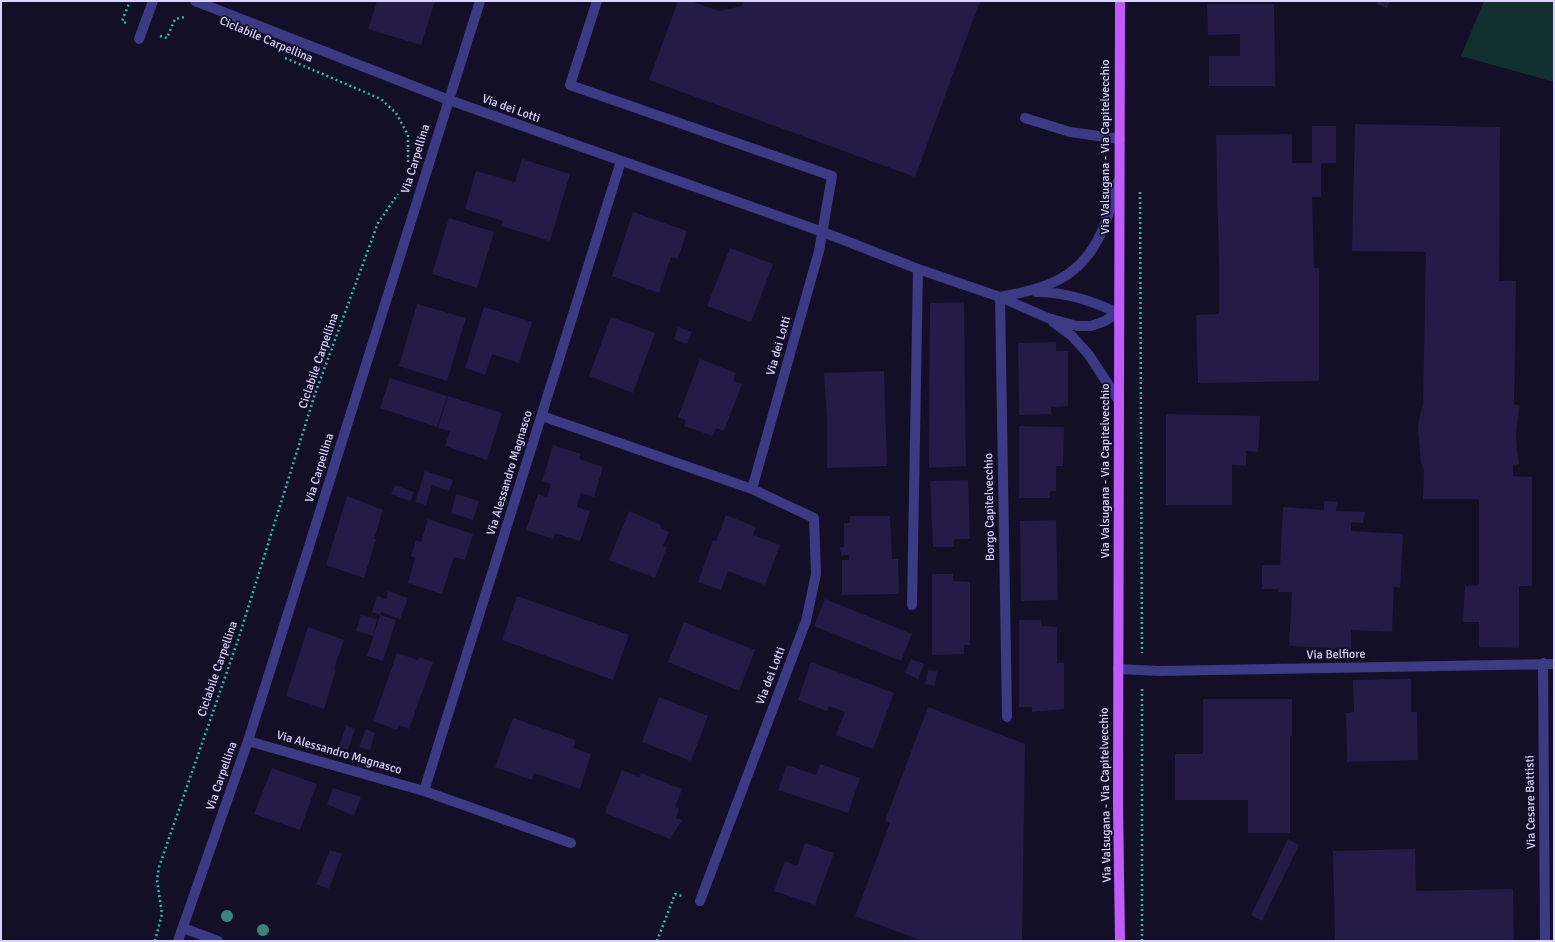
<!DOCTYPE html>
<style>
body{margin:0}
#map{position:relative;width:1555px;height:942px;overflow:hidden;background:#130f26;font-family:Signika,sans-serif}
canvas{display:block}
.frame{position:absolute;inset:0;border:2px solid #d9d4ff;pointer-events:none}
</style>
<div id="map">
<canvas width="1555" height="942"></canvas>
<div class="frame"></div>
</div>
<script>
const ctx = document.querySelector('canvas').getContext('2d');
ctx.lineJoin = 'round';
function paint(path, color) {
  ctx.fillStyle = color;
  ctx.fill(path, 'evenodd');
}
function stroke(path, color, width, dash) {
  ctx.strokeStyle = color;
  ctx.lineWidth = width;
  ctx.lineCap = dash ? 'butt' : 'round';
  ctx.setLineDash(dash || []);
  ctx.stroke(path);
}
function label(font, color, halo, rows, align = 'center') {
  ctx.font = font + ' Signika,sans-serif';
  ctx.lineWidth = 3.5;
  ctx.setLineDash([]);
  ctx.textBaseline = 'middle';
  ctx.strokeStyle = halo;
  ctx.fillStyle = color;
  for (const [text, x, y, turn = 0] of rows) {
    ctx.save();
    ctx.translate(x, y);
    ctx.rotate((+turn || 0) * Math.PI / 180);
    ctx.textAlign = isNaN(turn) ? turn : align;
    if (halo) ctx.strokeText(text, 0, 0);
    ctx.fillText(text, 0, 0);
    ctx.restore();
  }
}
paint(new Path2D(`
 M1484,1H1554V82L1461,56Z`), '#12302f');
paint(new Path2D(`
 M377,1H435L421,45L368,29Z
 M678,1H691L719,11L742,6L744,1H980L915,177L649,80Z
 M1378,1H1390L1387,8L1377,4Z
 M1207,4H1274L1275,86H1209V56H1240V34L1208,35Z
 M1355,124L1500,127L1499,281H1516L1514,404L1518,405L1519,407L1516,435L1517,450L1519,464L1513,465V476L1532,477V586H1519V648L1479,647V622H1463L1465,586L1479,585V499H1423L1424,470L1421,463L1418,430L1419,419L1423,404L1426,252L1352,251Z
 M1312,126H1336V163H1321V197H1312L1314,268H1319V381L1198,383L1196,315L1219,314V270L1216,135L1292,134V163H1312Z
 M522,159L570,174L550,241L501,226L503,221L465,209L476,171L515,182Z
 M633,212L687,231L678,259L671,257L659,293L612,276Z
 M449,218L494,232L477,288L432,274Z
 M730,248L773,264L751,322L707,306Z
 M964,302L966,466L929,468L930,303Z
 M417,304L466,318L447,381L399,366Z
 M484,307L532,322L519,363L492,354L485,375L465,368Z
 M611,317L655,333L633,393L589,376Z
 M678,327L692,332L687,344L674,339Z
 M1056,342V351H1068V406L1051,407V414L1019,415L1018,343Z
 M700,359L736,373L733,381L742,384L724,431L716,428L713,436L684,426L686,420L678,417Z
 M884,371L887,466L827,468V420L824,373Z
 M390,378L447,396L437,427L380,408Z
 M448,396L502,413L487,460L445,446L450,431L438,428Z
 M1166,414L1260,416L1258,452L1246,451V466L1232,465V505H1166Z
 M1019,426L1064,427L1063,466H1056V491H1050V498H1019Z
 M553,445L581,454L579,459L603,467L594,497L581,493L578,502L577,507L590,511L580,541L555,533L553,539L526,530L538,494L547,497L551,484L542,481Z
 M425,471L453,480L449,491L432,485L426,505L415,502Z
 M968,480L970,539H954V547H933L930,481Z
 M395,485L414,492L410,501L391,494Z
 M456,494L479,501L473,520L451,513Z
 M347,496L383,510L374,539H376L364,578L326,565Z
 M1324,501L1337,502L1336,511L1365,512L1363,523L1351,522V531L1403,534L1400,588L1394,586L1392,632L1351,630V649L1289,646L1292,592H1278V589H1262V565H1280L1283,507L1324,510Z
 M629,511L661,525L660,528L669,532L663,546L667,547L655,578L609,560Z
 M726,515L756,527L753,535L780,545L765,585L728,571L721,590L698,582L713,540L716,541Z
 M850,516H890L892,559H898L899,594L842,595V560H849V555L841,556L840,547H844V523H850Z
 M428,519L473,534L465,560L454,557L442,594L408,583L415,558L411,556L416,540L421,542Z
 M1056,520L1058,600L1021,601L1020,521Z
 M932,574H953V581L970,582V645H964V654L932,655Z
 M388,591L408,598L400,619L381,612V615L372,612L377,596L386,599Z
 M517,596L629,635L613,680L502,640Z
 M825,599L912,634L901,661L814,626Z
 M361,615L377,619L373,636L356,631Z
 M380,615L396,620L383,661L367,656Z
 M1019,620H1041L1042,626L1057,627V663H1064V709L1032,712V707H1019Z
 M684,622L755,650L739,691L668,662Z
 M308,627L344,640L334,669L336,670L324,709L286,696Z
 M397,653L418,660L419,657L433,662L409,729L399,725L397,730L373,721Z
 M911,659L924,664L918,679L905,673Z
 M811,662L894,693L873,749L836,735L845,712L829,706L827,711L798,700Z
 M928,670L937,671L935,686L925,684Z
 M1411,679V712H1417L1418,760L1347,762L1346,713L1354,712L1353,680Z
 M659,697L708,716L691,761L642,742Z
 M1203,699H1292V736L1290,737V833H1248V800H1175V754H1203Z
 M928,707L1025,744L1022,941H923L855,916L890,823L885,821Z
 M513,718L576,740L573,748L591,754L580,789L534,773L532,780L495,767Z
 M346,725L355,729L348,750L339,747Z
 M366,729L375,733L370,750L359,747Z
 M820,764L860,778L848,813L778,790L787,765L816,775Z
 M272,768L317,784L300,830L254,814Z
 M622,770L639,777L641,773L682,789L675,807L679,809L676,818L682,820L670,839L605,813Z
 M333,788L361,797L354,816L327,804Z
 M1288,839L1299,845L1262,921L1251,915Z
 M805,843L834,853L815,905L774,891L785,861L797,866Z
 M1415,849L1416,891L1513,889L1514,941H1335L1333,851Z
 M330,850L342,854L329,889L316,884Z`), '#241b47');
stroke(new Path2D(`
 M126,23L122,21L130,1
 M160,36L167,38L175,19L185,17
 M285,58L381,99L396,113L408,135V162
 M1140,192L1142,653
 M155,941L162,914L157,880L159,867L238,640L315,394L378,223L398,194
 M657,941L675,894L682,896
 M1142,941V688`), '#2fb8b0', 2.5, [2, 3]);
stroke(new Path2D(`
 M195,1L449,100L823,232L918,269L1000,297L1048,318L1077,326H1091L1105,321L1118,313
 M597,1L570,85L832,176L819,251L752,489
 M139,39L153,1
 M1025,118L1070,132L1120,139
 M1036,292C1066,292 1092,301 1118,313
 M1000,297L1007,717
 M1000,297C1047,288 1081,279 1102,231C1109,216 1113,198 1118,181
 M1053,322L1072,336L1089,355L1119,401
 M542,416L752,489L814,518L816,574L806,621L700,901
 M912,605L918,269
 M1543,663L1545,941
 M1118,669L1159,671L1554,664
 M248,741L424,791L571,843
 M424,791L621,161
 M183,928L218,941
 M178,941L248,741L480,1`), '#3d3a85', 10);
stroke(new Path2D(`
 M1120,1L1118,803L1120,941`), '#c25bff', 10);
ctx.fillStyle = '#3d827b';
for (const [x, y] of [
 [227,916],
 [263,930]
]) {
  ctx.beginPath();
  ctx.arc(x, y, 6, 0, 2 * Math.PI);
  ctx.fill();
}
label('12px', '#d9d4ff', '#130f26', [
 ["Ciclabile Carpellina",266,40,23],
 ["Via dei Lotti",511,109,20],
 ["Via Valsugana - Via Capitelvecchio",1106,147,-90],
 ["Via Carpellina",416,159,-73],
 ["Via dei Lotti",779,346,-74],
 ["Ciclabile Carpellina",319,361,-71],
 ["Via Carpellina",320,468,-73],
 ["Via Valsugana - Via Capitelvecchio",1106,471,-90],
 ["Via Alessandro Magnasco",510,473,-73],
 ["Borgo Capitelvecchio",990,507,-91],
 ["Via Belfiore",1336,655,-1],
 ["Ciclabile Carpellina",218,669,-71],
 ["Via dei Lotti",771,676,-69],
 ["Via Alessandro Magnasco",339,753,16],
 ["Via Carpellina",222,776,-71],
 ["Via Valsugana - Via Capitelvecchio",1106,795,-91],
 ["Via Cesare Battisti",1531,802,-91]
]);
</script>
